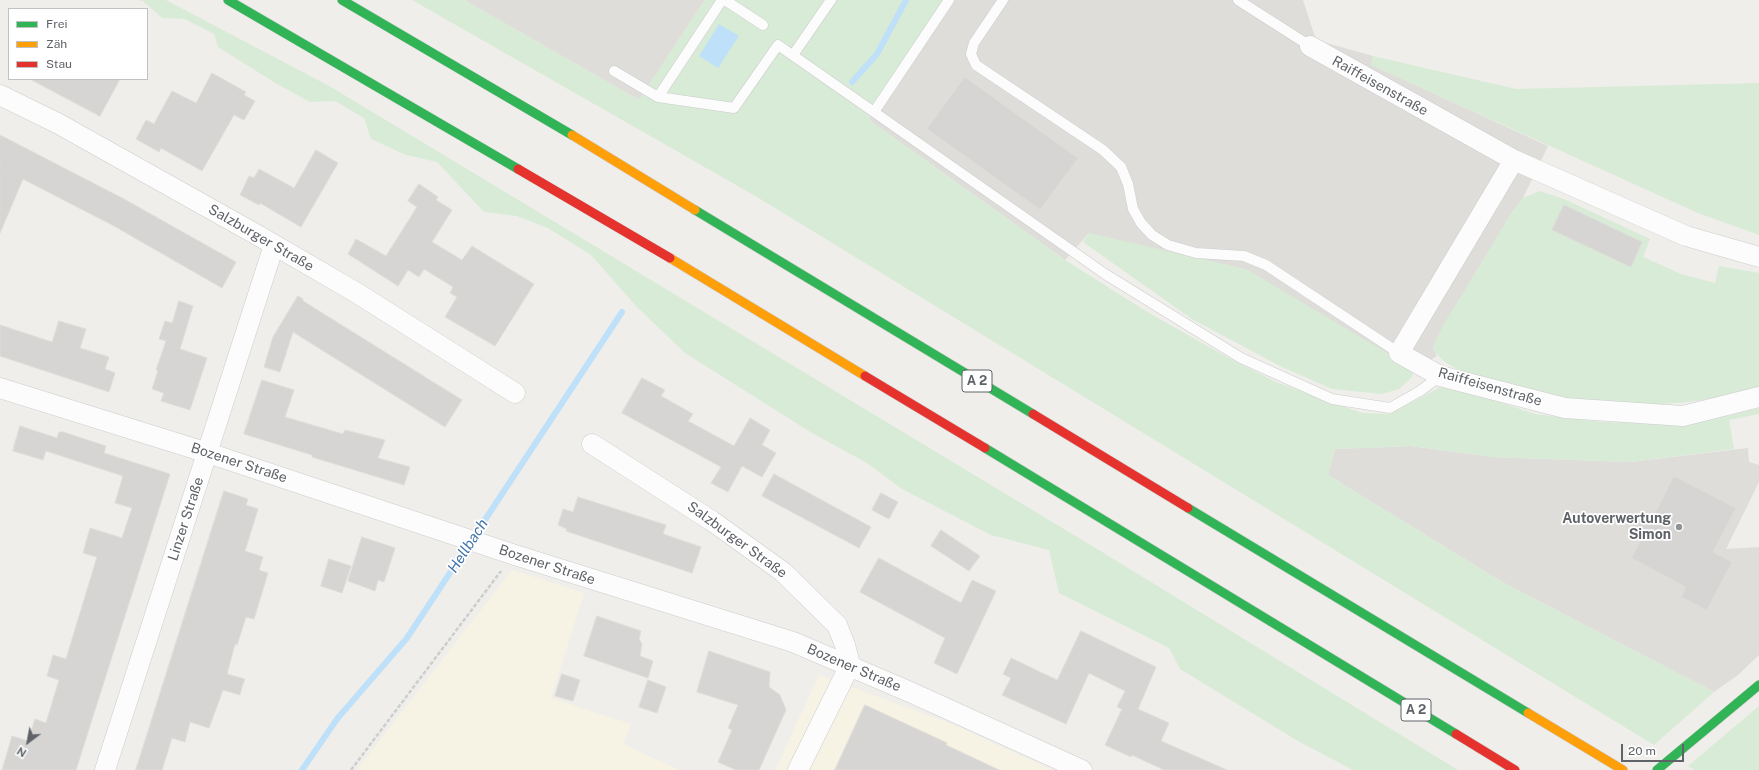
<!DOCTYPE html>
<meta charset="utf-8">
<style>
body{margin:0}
#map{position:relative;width:1759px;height:770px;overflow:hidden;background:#efeeea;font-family:"Public Sans",sans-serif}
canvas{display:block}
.legend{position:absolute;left:8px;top:8px;width:140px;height:72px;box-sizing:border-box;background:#fff;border:1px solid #bfc1c3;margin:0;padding:5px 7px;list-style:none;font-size:12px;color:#5f6368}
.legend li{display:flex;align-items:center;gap:8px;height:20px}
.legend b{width:20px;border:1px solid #bfc1c3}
.north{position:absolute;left:8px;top:722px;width:40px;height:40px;-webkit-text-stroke:3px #fff;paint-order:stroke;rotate:212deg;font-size:11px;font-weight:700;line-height:16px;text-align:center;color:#5f6368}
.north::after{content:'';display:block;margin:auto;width:14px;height:18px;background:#5f6368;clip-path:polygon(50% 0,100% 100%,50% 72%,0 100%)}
.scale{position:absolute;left:1621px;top:744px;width:63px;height:18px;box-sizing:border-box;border:2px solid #5f6368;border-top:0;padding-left:5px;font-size:12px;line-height:14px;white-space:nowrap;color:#5f6368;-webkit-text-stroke:3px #fff;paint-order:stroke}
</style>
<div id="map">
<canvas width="1759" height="770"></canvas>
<ul class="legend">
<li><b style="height:5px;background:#30b455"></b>Frei</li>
<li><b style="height:5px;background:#ff9f0a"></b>Zäh</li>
<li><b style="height:5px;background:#e5322d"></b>Stau</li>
</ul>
<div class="north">N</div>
<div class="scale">20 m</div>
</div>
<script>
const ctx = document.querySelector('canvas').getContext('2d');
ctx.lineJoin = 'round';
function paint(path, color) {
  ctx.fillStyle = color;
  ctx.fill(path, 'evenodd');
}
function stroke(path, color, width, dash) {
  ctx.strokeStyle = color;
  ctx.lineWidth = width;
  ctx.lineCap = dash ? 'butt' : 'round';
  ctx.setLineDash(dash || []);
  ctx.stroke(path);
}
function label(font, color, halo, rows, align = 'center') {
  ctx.font = font + ' "Public Sans",sans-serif';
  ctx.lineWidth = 3.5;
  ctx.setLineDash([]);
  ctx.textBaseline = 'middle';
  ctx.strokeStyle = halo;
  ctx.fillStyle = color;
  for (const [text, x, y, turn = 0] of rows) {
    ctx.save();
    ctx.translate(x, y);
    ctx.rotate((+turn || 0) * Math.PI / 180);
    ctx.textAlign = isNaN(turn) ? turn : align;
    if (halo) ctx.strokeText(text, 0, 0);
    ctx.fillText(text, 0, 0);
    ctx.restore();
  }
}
paint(new Path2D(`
 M512,570L584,593L551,698L631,724L623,744L679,770H357Z
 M819,675L954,725L1052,770H775Z`), '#f7f3e4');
paint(new Path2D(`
 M464,0H705L639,100Z
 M952,0H1303L1316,40L1373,56L1372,65L1548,146L1523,198L1511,214L1433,347L1437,356L1414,369L1089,233L1065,260L869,120L874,102Z
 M1411,446L1493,457L1630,462L1748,448L1749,462L1759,465V482L1726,549L1759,547V655L1738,675L1714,692L1502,582L1328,475L1335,449Z`), '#dfddda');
paint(new Path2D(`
 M137,0H166L331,87L1102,552L1458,770H1353L1298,741L1180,669L1169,648L1059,593L1049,550L991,535L902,489L867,463L812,433L685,353L637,307L591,255L548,228L517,216L484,212L437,162L406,155L371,139L364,118L335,101L310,102L277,84L218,47L214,34L185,19L162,18L143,1Z
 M412,0H464L639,100L705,0H952L874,102L869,120L1065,260L1149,313L1227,357L1276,382L1362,413L1390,414L1446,384L1535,414L1602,422L1655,423L1728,416L1759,408V414L1729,420L1734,449L1630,462L1493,457L1411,446L1335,449L1328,475L1502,582L1714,692L1654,745L757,197Z
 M1373,56L1516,89L1759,83V235L1698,213L1371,65Z
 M1540,191L1564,199L1650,239L1643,257L1681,274L1715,283L1719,266L1759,273V389C1697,405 1633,409 1570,399C1559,398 1548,397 1537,394C1521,390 1506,385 1491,380C1470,374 1442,368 1433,347L1442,327L1511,214L1523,198Z
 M1089,233L1246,269L1414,369L1412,377L1399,389L1382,394L1332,389L1280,366L1192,319L1083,242Z
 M1759,706V770H1695L1688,766Z`), '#d8ebd6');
paint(new Path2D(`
 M719,24L739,36L718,68L699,56Z`), '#bfe0f9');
stroke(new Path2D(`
 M852,82L877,54L906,0
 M302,770L337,719L407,638L622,312`), '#bfe0f9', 6);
const building = new Path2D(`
 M212,73L246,92L244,95L255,101L244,120L234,115L202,171L161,148L159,152L136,139L146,120L154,124L172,91L196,103Z
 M965,77L1078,158L1040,210L927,129Z
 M30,79H120L100,116Z
 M0,135L124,199L236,262L222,288L114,226L23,179L0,233Z
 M316,150L338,163L301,227L260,203L259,205L240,195L249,176L254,178L259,169L294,188Z
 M419,184L438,197L436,200L452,210L432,242L462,260L472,246L534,284L495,346L445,317L457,297L450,293L453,287L424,269L419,277L408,270L398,286L348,254L356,239L386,256L417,207L408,201Z
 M1564,205L1642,242L1631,267L1552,230Z
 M298,296L303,299V301L462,400L445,427L293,332L280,372L264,367L273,337Z
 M179,301L193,306L180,349L207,358L190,410L161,401L164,393L152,389L158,371L156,370L166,341L159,339L165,321L172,323Z
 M59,321L86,329L80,348L109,357L105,369L115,373L109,392L0,356V325L52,342Z
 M642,378L665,390L661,396L693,414L688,421L734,446L750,418L770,430L762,445L776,453L762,477L742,466L728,492L711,483L721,467L622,413Z
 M262,380L294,390L285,417L343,434L345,430L385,440L378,458L410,467L404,485L312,457V455L244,434Z
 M20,426L57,438L59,432H63L106,446L104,453L170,474L76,770H2L12,736L28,741L35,719L46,723L59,680L47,676L53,655L66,659L97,557L83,553L90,528L122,538L132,508L115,503L123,476L46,451L43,460L13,451Z
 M774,474L871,527L859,548L762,496Z
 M1674,476L1736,508L1713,552L1732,562L1707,610L1681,597L1686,587L1631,558L1641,540L1629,533L1638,515L1651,521Z
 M224,491L248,499L246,505L258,509L245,551L263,557L259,570L268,573L254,619L246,617L237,645L235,644L227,674L245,679L242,687L240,695L223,690L209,728L190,722L185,742L172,738L162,770H136Z
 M881,493L898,502L889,519L872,510Z
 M578,497L666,525L663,534L701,547L692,573L566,531L567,529L558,525L563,509L573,512Z
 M941,530L980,556L969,571L931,546Z
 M362,537L395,548L384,582L378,580L375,591L348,581Z
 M879,558L961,603L972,580L996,591L957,674L934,663L945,638L860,592Z
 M329,559L351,566L342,593L321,586Z
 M597,616L641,631L639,639L642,644L640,656L653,661L648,678L584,656Z
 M1081,631L1156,667L1138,709L1169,723L1161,741L1227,770H1164L1132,755L1131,757L1105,745L1122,709L1117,707L1125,691L1089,673L1066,724L1002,695L1011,678L1003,674L1011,658L1057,680Z
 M709,651L770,672L769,687L780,695L786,710L759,770H736L718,762L732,730L728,728L738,705L697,692Z
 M562,674L580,680L573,701L555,696Z
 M648,680L666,687L657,713L639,707Z
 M865,705L947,743L946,745L999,770H835Z`);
paint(building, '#d6d5d3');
stroke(building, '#deddd9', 1);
const lane = new Path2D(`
 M725,0L763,25
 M1003,0L974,43L971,54L976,65L1103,150L1121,167L1128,184L1133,209L1141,223L1152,235L1168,245L1196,253L1244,256L1266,265L1399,353
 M1238,0L1310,46
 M793,55L831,0
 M614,71L658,97L722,0
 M658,97L734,108L778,45L874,112L949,0
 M874,112L1105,274L1241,358L1332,399L1390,408L1420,391L1440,376`);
const street = new Path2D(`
 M1310,46L1514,160L1686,236L1759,257
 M0,95L59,124L259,236L357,293L515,393
 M1514,160L1399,353L1440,376L1565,408L1683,416L1759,397
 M0,388L208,453L515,555L793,642L910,692L1082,770
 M592,444L712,521L783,572L837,625L845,645L850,665L798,770
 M105,770L274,245`);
const fast = new Path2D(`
 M228,0L518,169
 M342,0L572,135
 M695,210L1033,414
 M985,448L1456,734
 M1188,508L1528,713
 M1657,770L1759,685`);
const slow = new Path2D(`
 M572,135L695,210
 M670,258L865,376
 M1528,713L1623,770`);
const jam = new Path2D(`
 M518,169L670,258
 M865,376L985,448
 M1033,414L1188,508
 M1456,734L1515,770`);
stroke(lane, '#cbcccc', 11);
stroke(street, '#cbcccc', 21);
stroke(fast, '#cacacb', 10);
stroke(slow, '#cacacb', 10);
stroke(jam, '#cacacb', 10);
stroke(new Path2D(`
 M351,770L501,571`), '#cacfcc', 2.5, [4, 2]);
stroke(lane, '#fdfcfc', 10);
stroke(street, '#fdfcfc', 20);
stroke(fast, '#30b455', 9);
stroke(slow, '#ff9f0a', 9);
stroke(jam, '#e5322d', 9);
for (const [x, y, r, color] of [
 [1679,527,4,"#919496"]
]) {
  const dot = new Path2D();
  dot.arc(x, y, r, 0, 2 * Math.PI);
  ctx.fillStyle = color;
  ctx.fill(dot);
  stroke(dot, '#fff', 1.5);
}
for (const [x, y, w] of [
 [977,381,30],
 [1416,710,30]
]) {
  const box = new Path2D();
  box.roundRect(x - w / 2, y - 11, w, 22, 3);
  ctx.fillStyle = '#fff';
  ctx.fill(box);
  stroke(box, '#5f6368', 1);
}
label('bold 13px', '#5f6368', null, [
 ["A 2",977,381],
 ["A 2",1416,710]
]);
label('14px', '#5f6368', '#fff', [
 ["Raiffeisenstraße",1380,86,29],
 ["Salzburger Straße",261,238,30],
 ["Raiffeisenstraße",1490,387,16],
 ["Bozener Straße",239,463,18],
 ["Linzer Straße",186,519,-72],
 ["Salzburger Straße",737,540,36],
 ["Bozener Straße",547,565,18],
 ["Bozener Straße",854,668,23]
]);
label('bold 14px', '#5f6368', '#fff', [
 ["Autoverwertung",1671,519],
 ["Simon",1671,535]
], 'right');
label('italic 15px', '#4174aa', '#fff', [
 ["Hellbach",468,546,-57]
]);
</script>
